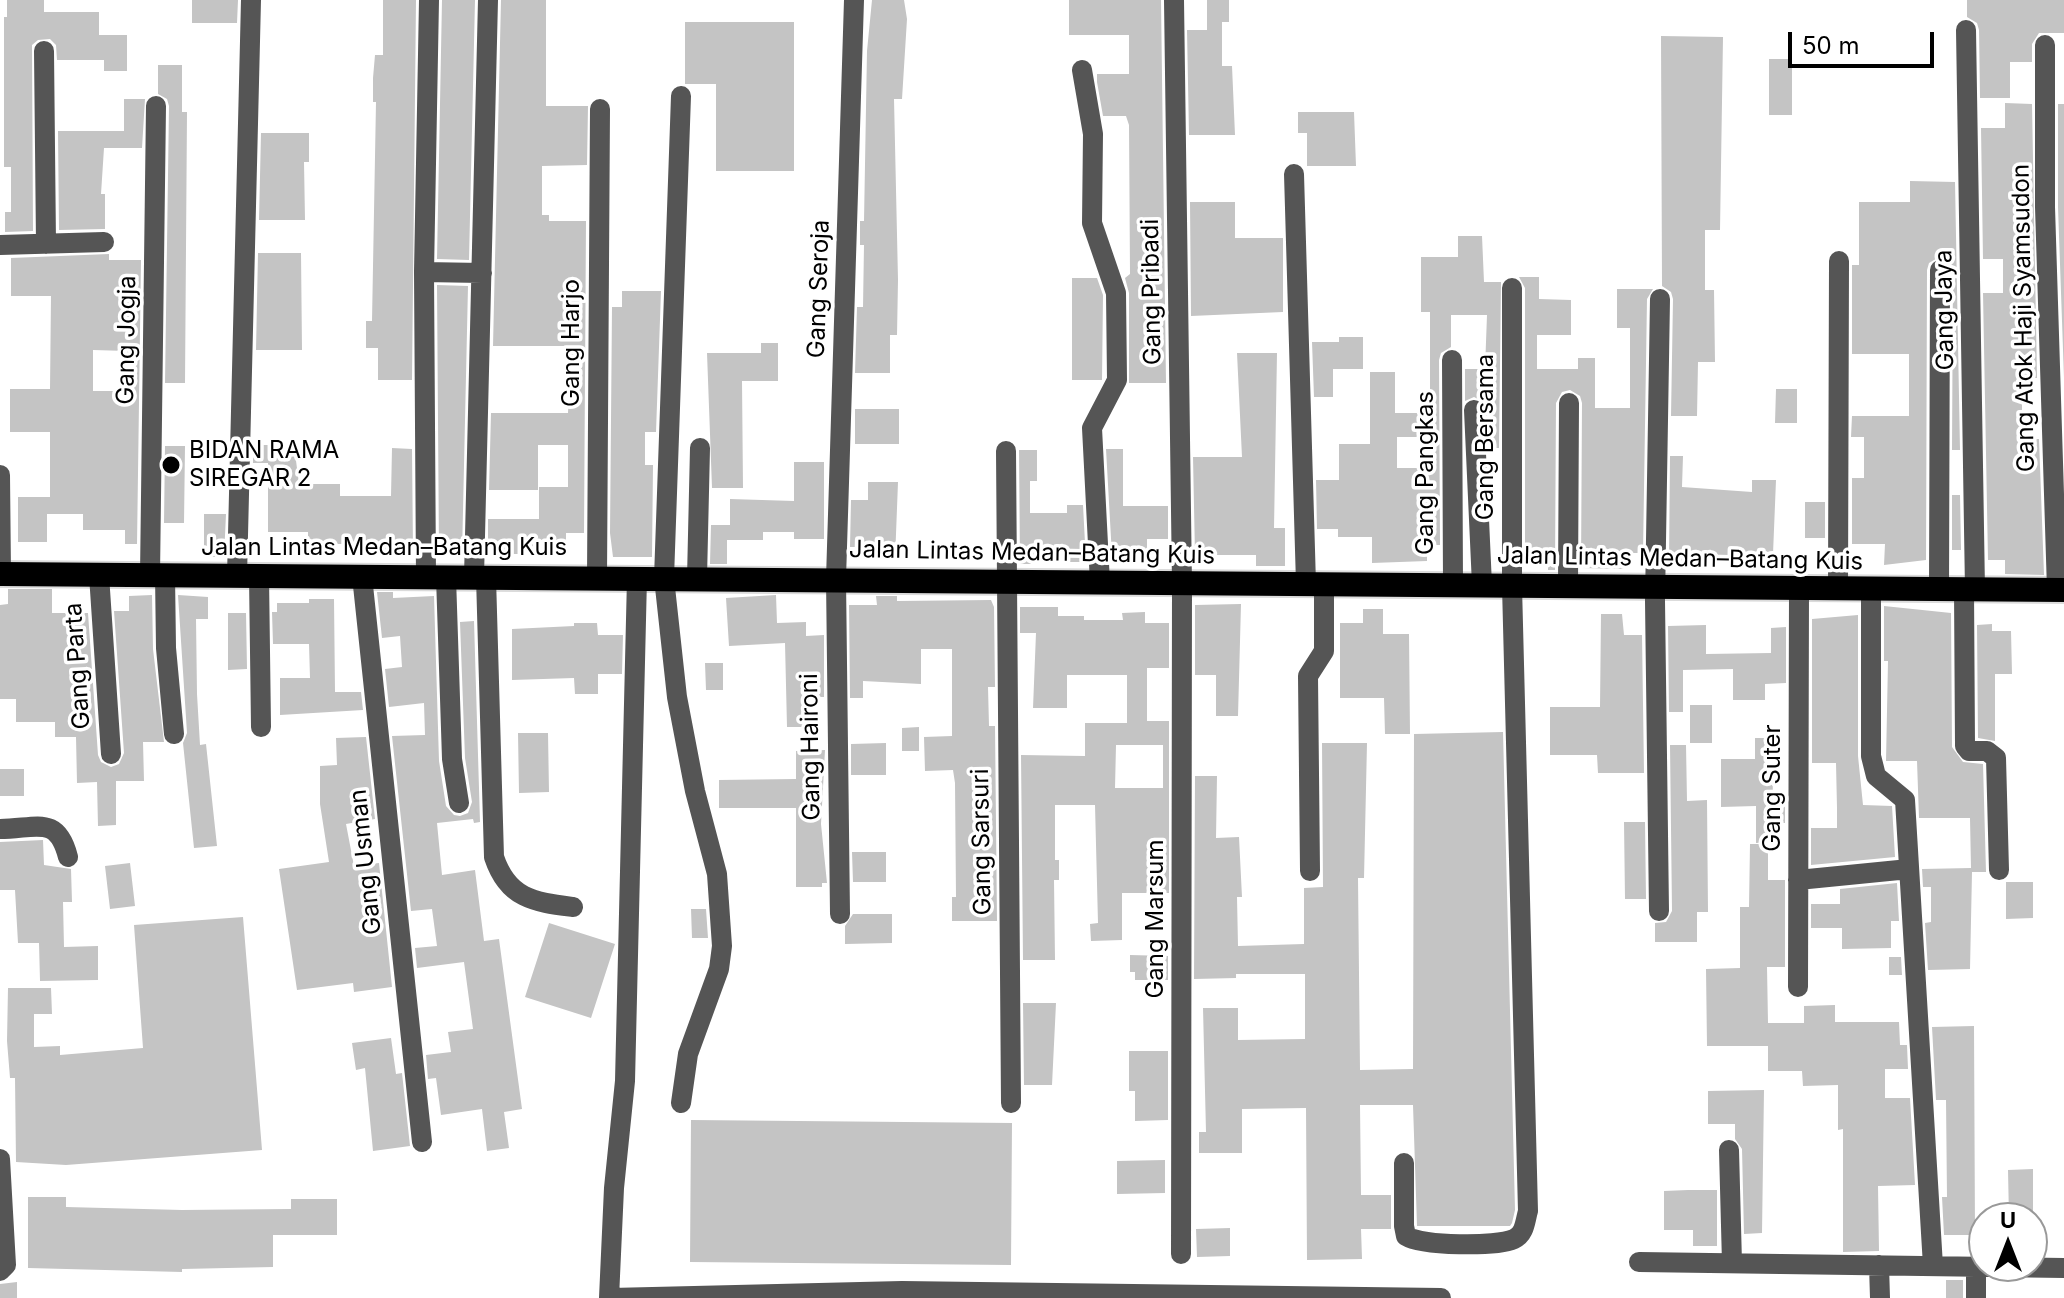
<!DOCTYPE html>
<meta charset="utf-8">
<style>
body{margin:0}
#map{position:relative;width:2064px;height:1298px;overflow:hidden;background:#fff;font-family:Inter,sans-serif}
canvas{display:block}
.north{position:absolute;left:1968px;top:1202px;width:80px;height:80px;box-sizing:border-box;background:#fff;border:2px solid #999;border-radius:50%;rotate:0deg;font-size:22px;font-weight:700;line-height:32px;text-align:center;color:#000}
.north::after{content:'';display:block;margin:auto;width:28px;height:36px;background:#000;clip-path:polygon(50% 0,100% 100%,50% 72%,0 100%)}
.scale{position:absolute;left:1788px;top:32px;width:146px;height:36px;box-sizing:border-box;border:4px solid #000;border-top:0;padding-left:10px;font-size:24px;line-height:28px;white-space:nowrap;color:#000;-webkit-text-stroke:6px #fff;paint-order:stroke}
</style>
<div id="map">
<canvas width="2064" height="1298"></canvas>
<div class="north">U</div>
<div class="scale">50 m</div>
</div>
<script>
const ctx = document.querySelector('canvas').getContext('2d');
ctx.lineJoin = 'round';
function paint(path, color) {
  ctx.fillStyle = color;
  ctx.fill(path, 'evenodd');
}
function stroke(path, color, width, dash) {
  ctx.strokeStyle = color;
  ctx.lineWidth = width;
  ctx.lineCap = dash ? 'butt' : 'round';
  ctx.setLineDash(dash || []);
  ctx.stroke(path);
}
function label(font, color, halo, rows, align = 'center') {
  ctx.font = font + ' Inter,sans-serif';
  ctx.lineWidth = 7;
  ctx.setLineDash([]);
  ctx.textBaseline = 'middle';
  ctx.strokeStyle = halo;
  ctx.fillStyle = color;
  for (const [text, x, y, turn = 0] of rows) {
    ctx.save();
    ctx.translate(x, y);
    ctx.rotate((+turn || 0) * Math.PI / 180);
    ctx.textAlign = isNaN(turn) ? turn : align;
    if (halo) ctx.strokeText(text, 0, 0);
    ctx.fillText(text, 0, 0);
    ctx.restore();
  }
}
paint(new Path2D(`
 M7,0H44V12H99V35H127V71H104V60H57L56,45L50,39L38,40L32,45L33,231L5,232V212H11V167H4V17H7Z
 M192,0H238L237,23H192Z
 M383,0H416L412,380H378V348H366V321H372L376,102H373V78L375,55H383Z
 M442,0H475L469,260L437,259Z
 M501,0H546V106H588L587,165L542,166V215H549V221H586L584,533H566V546H534V554H488V519H539V487H568V445H538V490H489L491,413H568L571,346H493Z
 M872,0H904L907,19L902,99H894L898,280L897,335H890V373H855L857,307H863L864,245H860V221H864L867,51Z
 M1069,0H1161L1166,383H1129V293L1125,278L1130,274L1129,125L1126,116H1103L1097,82V74H1129V35H1069Z
 M1207,0H1229V22H1222V66H1232L1235,135H1189L1187,30H1207Z
 M1967,0H2064V33H2039L2032,44V62H2010V98H1980L1979,30L1977,23L1967,17Z
 M685,22H794V171H716V84H685Z
 M1661,36L1723,37L1720,230H1705V290H1714L1715,362H1698L1697,416H1671L1673,299L1671,292L1662,286Z
 M1769,59H1792V115H1769Z
 M158,65H182V112H187L185,383H165L169,106L167,99L158,94Z
 M124,99H145L142,148H104L101,194H105V229L59,230L58,131H124Z
 M2005,103L2032,104L2037,378H2022V439H2039L2044,575L2005,574V560H1988L1983,293H2003V259H1983L1981,128H2005Z
 M2058,104H2064V378L2058,207Z
 M1298,112H1354L1356,166H1307V133H1298Z
 M261,133H309V162H304L305,220H259Z
 M1910,181L1955,182L1960,450H1952L1953,270L1947,259L1939,257L1929,263L1927,270L1926,560L1884,565L1885,544H1852V478H1864V437H1851L1852,416H1909V354H1852V265H1859V202H1910Z
 M1190,202H1235V238H1283V312L1191,316Z
 M1458,236H1482L1484,282H1501L1499,448H1489L1484,402L1474,397L1465,401V369H1485L1487,315H1451V347L1441,353L1439,360L1440,545H1427V561L1372,563V537H1338V529H1317L1316,480H1339V444H1370V372H1395V413H1426V408H1430V312H1421V257H1458ZM1397,437H1433V468H1397Z
 M258,253H301L302,350H256Z
 M109,254V260H141L137,544H125V530H83V514H47V542H18V497H50V432H10V389H50L51,296H11V258ZM93,350L127,351V391H93Z
 M1519,277H1539V299L1571,300V335H1537V369H1578V358H1595V408H1630V328H1617V289H1653L1647,299L1643,553H1625V569L1581,568L1582,403L1580,396L1570,390L1562,392L1556,403L1555,570H1548V559H1525V288Z
 M1072,278H1097L1103,295L1102,380H1072Z
 M437,285L468,286L462,555H439Z
 M622,291H661L656,432H645V465H653L652,557H613L610,533L612,307H622Z
 M1339,337H1363V369H1333V397H1314L1312,342H1339Z
 M761,343H778V381H742L743,488H712L707,353H761Z
 M1237,353H1277L1274,528H1285V566H1256V555H1195L1193,457H1242Z
 M1776,389H1797V423H1775Z
 M855,409H899V444H855Z
 M253,445H294L299,484H340V496H391L392,448L412,449L413,551L364,550V544H308V532H268V463H253Z
 M165,446H185L184,523H164Z
 M1106,449H1123V506H1168V539H1147V558L1112,556Z
 M1019,450H1037V481H1030V513H1067V505H1083L1086,562H1067V557H1031V564H1020Z
 M1670,456H1683L1682,487L1752,492V480H1776L1773,554L1709,558V565L1669,561Z
 M794,462H824V539H794V532H763V540H727V564H710L711,525H730V499L794,501Z
 M868,482H898L895,560H867V547H850L851,500H868Z
 M1952,495H1960L1961,550H1952Z
 M1805,502H1825V538H1805Z
 M204,514H226L224,557H204Z
 M8,589H52V613H88L98,755L101,762L111,767L119,764L124,753L114,611H129V596L152,595L153,649L164,742H143L144,781H116V825L98,826L97,782L77,783L76,737H55V722H16V699H0V605L8,604Z
 M377,592H393V598L434,596L439,761L446,806L454,815L460,816L468,813L472,802L465,758L460,622L474,621L480,822L474,823L473,819L437,823L442,875L475,870L484,941L499,939L522,1109L504,1112L509,1148L487,1151L482,1109L441,1115L436,1078L428,1079L426,1055L451,1052L448,1032L473,1029L464,962L417,968L415,948L437,946L432,909L411,911L392,736L425,735L424,703L389,707L385,669L402,667L400,636L382,638Z
 M178,595L208,597V619H196L197,694L200,745L206,744L217,846L194,848L183,743L187,733Z
 M776,595L777,623L806,622V636L824,635V697H808L809,727H787L785,643L729,646L726,598Z
 M876,596H897V601L991,600L994,607L995,687H988L989,726H995L997,921H952V897H956L955,783L953,770L925,771L924,737L952,736V649H921V684L863,681V698H850L849,605H877Z
 M309,599H334L335,692H361L363,710L280,715V678H310L309,644H273L272,612H277V603H309Z
 M1241,604L1238,716H1216V675H1195V605Z
 M1884,606L1951,613L1952,747L1963,762L1983,764L1986,872H1972L1970,969L1928,970L1925,923L1931,922V887H1923L1922,869L1971,868L1970,818H1919L1917,761H1886L1888,661H1884Z
 M1020,607H1058V616H1084V620H1123L1122,613L1145,612V623H1169V668H1147V721H1169V893H1122V940L1091,941L1090,924L1098,923L1095,805H1055V860H1059V880H1054L1055,960H1023L1021,755L1085,756V723H1127V675H1067V708H1033L1036,633H1020ZM1116,745H1163V788H1115Z
 M1363,609H1383V634H1409L1410,734H1385L1384,698H1340V623H1363Z
 M228,613H246L247,669L228,670Z
 M1601,614H1622L1624,635H1642L1644,773H1598L1597,755H1550V707H1600Z
 M1858,615V756L1863,805L1892,806L1895,857L1811,865V828H1837V808L1836,763H1812V619Z
 M574,623H597L598,635H623L622,674H598V694H575L574,678L512,680V629L574,626Z
 M1992,624V631H2011L2012,674H1995V741L1978,738L1977,625Z
 M1706,625V654L1771,653V628L1786,627V683L1765,684V700H1733V669L1683,670V712H1669L1668,626Z
 M705,663H723V690H706Z
 M1690,705H1712V743H1690Z
 M919,727V751H902V728Z
 M1503,732L1515,1210L1512,1223L1510,1226H1417L1413,1105H1360L1361,1195H1391V1229H1361L1362,1259L1307,1260L1306,1108L1242,1109V1153H1199V1132H1206L1203,1008H1238V1040L1305,1039V974H1236V978L1194,979L1195,776H1217L1216,838L1239,837L1242,897H1237L1238,946L1304,944V888L1323,887L1322,743H1367L1364,878H1358L1360,1070L1413,1069L1414,734Z
 M518,733H548L549,792L519,793Z
 M366,737L375,819L346,824L354,866L379,863L392,987L354,992L353,983L297,990L279,869L329,862L320,804V766L337,765L336,738Z
 M1755,738H1772L1773,802H1785V823H1773V842L1756,843V806L1721,807V759H1755Z
 M886,743V775H851V744Z
 M1670,745H1686L1687,801L1707,800L1708,912H1697V942H1655V923L1666,922L1672,911Z
 M825,750L821,824L827,883H822V887H796V808H719V780L796,779V751Z
 M0,769H24V796H0Z
 M1624,822H1645L1646,899H1625Z
 M43,840L44,865L71,869L72,902H63L64,947L98,946V980L40,981L39,943H18L15,890H0V842Z
 M1750,844H1768V880H1785V967H1767L1768,1023H1804V1006L1835,1005V1022H1899L1900,1045H1907L1908,1069H1885V1098H1910L1915,1185L1878,1186L1879,1251L1843,1252V1129L1838,1130V1085L1803,1086L1802,1071H1768V1046H1707L1706,969L1740,968V907H1749Z
 M852,852H886V882H853Z
 M130,863L135,906L110,909L105,866Z
 M2006,882H2033V918L2006,919Z
 M1897,883L1899,921H1891V948L1842,949V928H1811V904H1840V889Z
 M691,909H706L708,938H692Z
 M853,914H892V943L845,944V926Z
 M243,917L262,1150L66,1165L16,1162L15,1078H10L7,1041L8,988H51L52,1014H34V1047L60,1046V1055L143,1048L134,925Z
 M549,923L615,944L591,1018L525,997Z
 M1130,955L1168,956V980H1135V972H1130Z
 M1889,957H1901L1902,975H1889Z
 M1023,1003H1056L1052,1085H1024Z
 M1974,1026L1975,1235H1944L1942,1197H1947L1946,1100H1936L1932,1027Z
 M391,1038L396,1074L402,1073L410,1146L373,1151L365,1068L356,1070L352,1043Z
 M1129,1051H1168V1120L1135,1121V1091H1129Z
 M1764,1090L1762,1233L1744,1234L1742,1149L1735,1139V1124H1708V1091Z
 M691,1120L1012,1123L1011,1265L690,1262Z
 M1165,1160V1193L1117,1194V1161Z
 M2033,1169V1218H2009L2008,1170Z
 M1688,1190H1717V1246H1693V1230H1664V1191Z
 M28,1197H66V1207L182,1210L291,1209V1199H337V1235H273V1267L182,1269V1272L28,1268Z
 M1230,1228V1256L1197,1257L1196,1229Z
 M1946,1280H1963V1298H1946Z
 M17,1282V1298H0V1284Z`), '#c4c4c4');
const highway = new Path2D(`
 M0,574L2064,590`);
stroke(highway, '#dbdbdb', 28);
stroke(new Path2D(`
 M1174,0L1182,583L1181,1254
 M1966,30L1975,590
 M2045,45V207L2057,590
 M44,51L46,244
 M1082,70L1093,134L1092,223L1116,293L1117,380L1092,428L1100,583
 M681,96L664,578L677,697L695,791L717,874L722,946L719,969L688,1054L681,1103
 M1294,174L1306,584
 M0,245L104,242
 M424,272L482,273
 M1452,360L1453,585
 M1474,410L1482,585
 M1006,451L1011,1103
 M0,475L1,574
 M99,575L111,754
 M150,575L156,106
 M165,575L166,648L174,734
 M237,576L251,0
 M259,576L261,727
 M362,576L422,1142
 M426,577L424,272L429,0
 M446,577L452,759L459,803
 M474,577L488,0
 M486,577L494,857C508,899 534,902 573,907
 M597,577L600,109
 M697,578L700,448
 M1568,586L1569,403
 M1838,589L1839,261
 M1871,589V756L1876,776L1905,800L1933,1266
 M1939,589L1940,270
 M1964,589L1965,746L1969,751H1987L1996,758L1999,870
 M0,829C36,829 57,814 68,857
 M1310,871L1308,676L1324,651V584
 M1798,880L1909,869
 M1659,911L1655,601L1660,299
 M840,914L836,579L854,0
 M1798,987L1799,589
 M1729,1150L1732,1263
 M0,1159L6,1265L0,1271
 M1404,1163V1226L1406,1236C1422,1246 1496,1247 1514,1239C1525,1234 1525,1221 1528,1211L1512,586V288
 M1639,1262L2064,1268
 M1879,1265L1880,1298
 M609,1298L614,1188L625,1081L637,578
 M611,1298L902,1291L1441,1298
 M1976,1298V1268`), '#555', 20);
stroke(highway, '#000', 24);
for (const [x, y, r, color] of [
 [171,465,10,"#000"]
]) {
  const dot = new Path2D();
  dot.arc(x, y, r, 0, 2 * Math.PI);
  ctx.fillStyle = color;
  ctx.fill(dot);
  stroke(dot, '#fff', 3);
}
label('24px', '#000', '#fff', [
 ["Gang Seroja",819,289,-88],
 ["Gang Pribadi",1152,292,-91],
 ["Gang Jaya",1945,310,-91],
 ["Gang Atok Haji Syamsudon",2024,318,-91],
 ["Gang Jogja",127,340,-89],
 ["Gang Harjo",572,343,-90],
 ["Gang Bersama",1486,437,-90],
 ["Gang Pangkas",1426,473,-90],
 ["Jalan Lintas Medan–Batang Kuis",384,548],
 ["Jalan Lintas Medan–Batang Kuis",1032,553,1],
 ["Jalan Lintas Medan–Batang Kuis",1680,559,1],
 ["Gang Parta",78,666,-94],
 ["Gang Haironi",811,747,-91],
 ["Gang Suter",1773,788,-90],
 ["Gang Sarsuri",982,842,-91],
 ["Gang Usman",366,862,-96],
 ["Gang Marsum",1156,919,-90]
]);
label('24px', '#000', '#fff', [
 ["BIDAN RAMA",189,451],
 ["SIREGAR 2",189,479]
], 'left');
</script>
